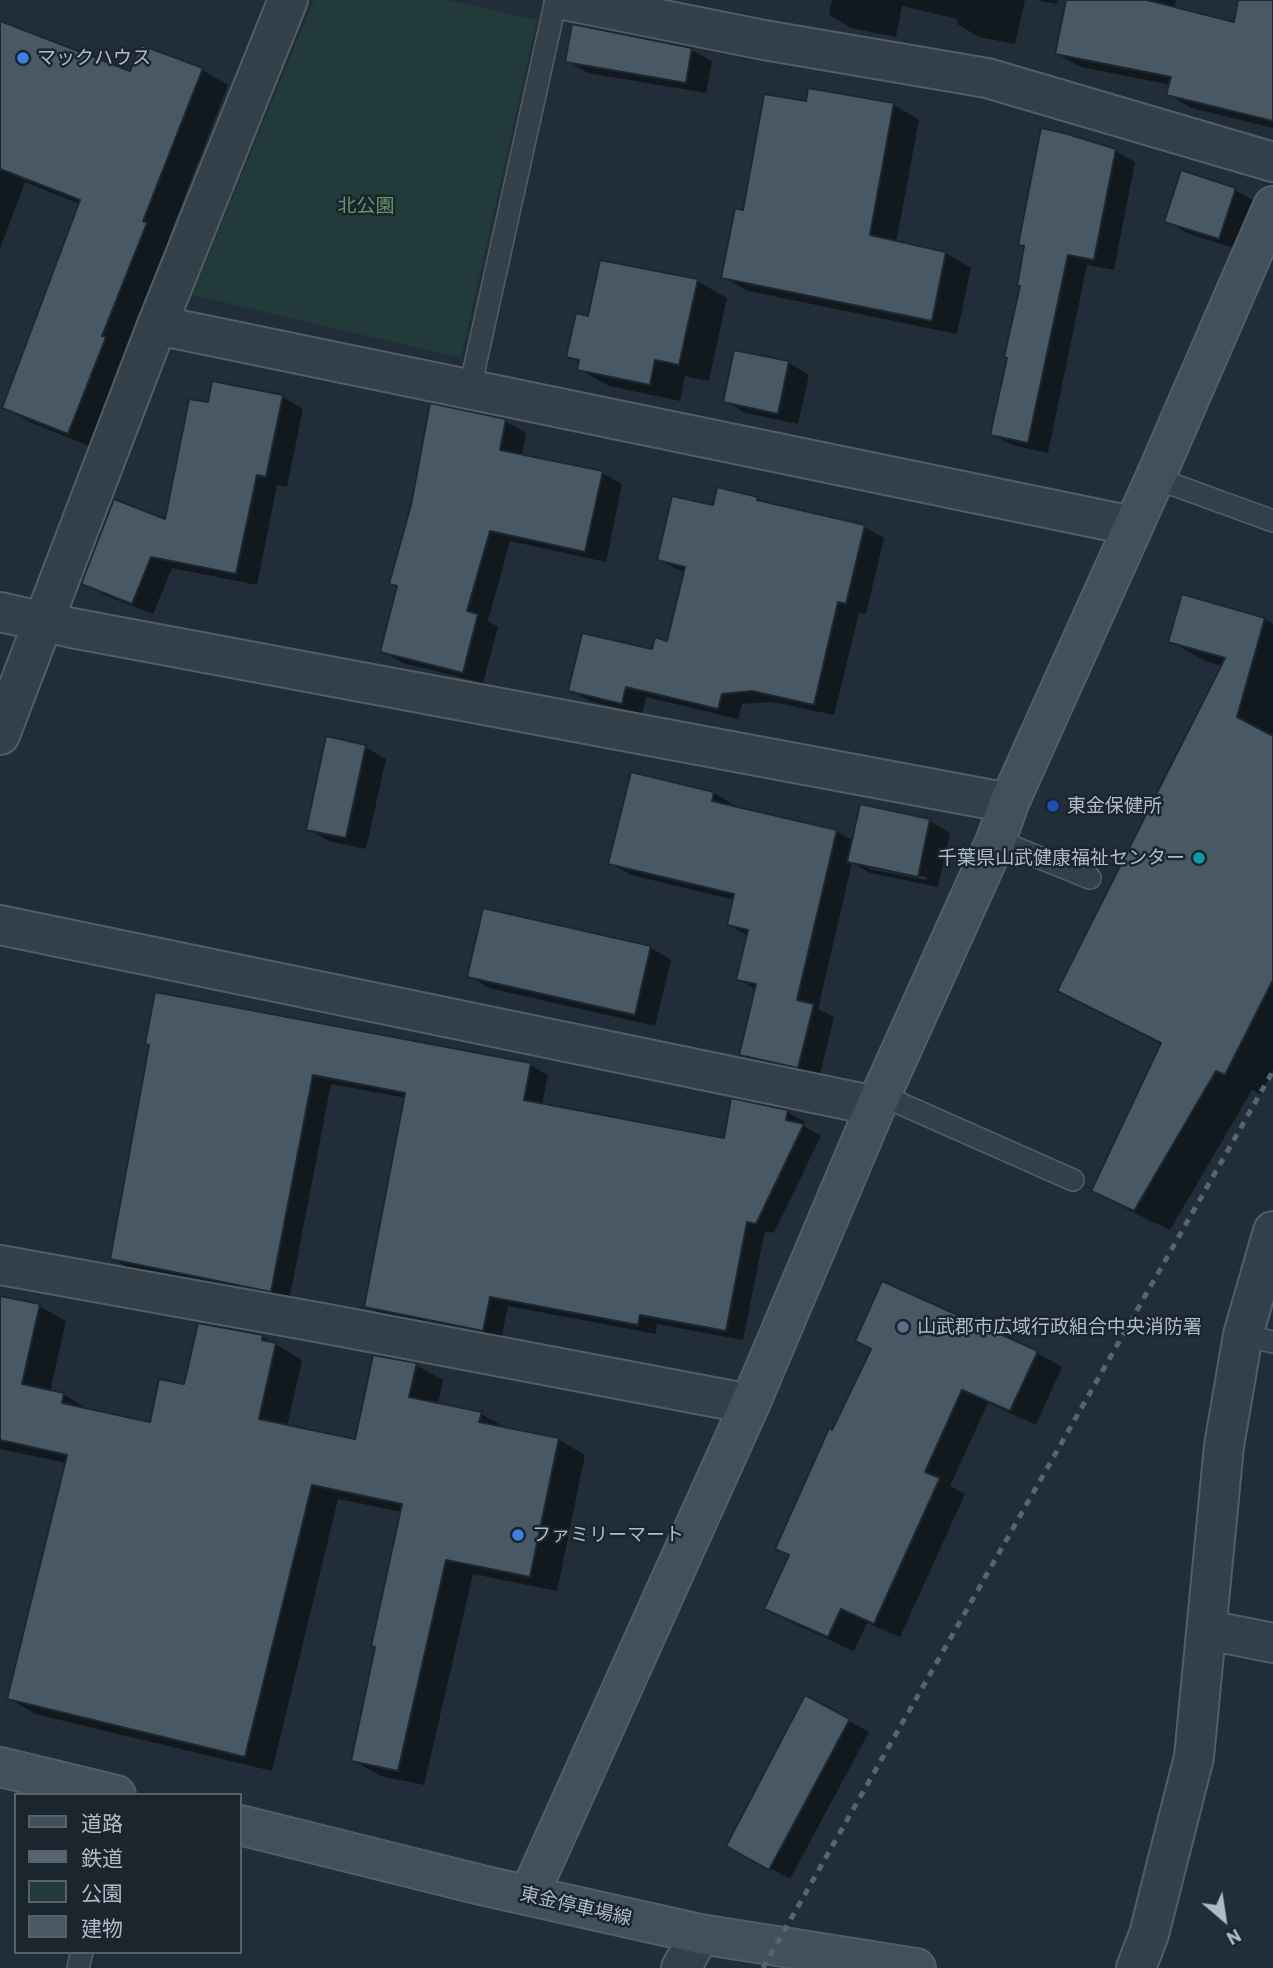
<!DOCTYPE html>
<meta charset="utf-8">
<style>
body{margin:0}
#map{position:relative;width:1273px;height:1968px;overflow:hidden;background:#212e39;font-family:Barlow,"Noto Sans JP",sans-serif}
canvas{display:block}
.legend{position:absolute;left:14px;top:1793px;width:228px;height:161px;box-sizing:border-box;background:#1a252e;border:2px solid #56616b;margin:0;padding:9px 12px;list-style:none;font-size:21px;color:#afbbc6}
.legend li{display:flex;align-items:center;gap:14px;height:35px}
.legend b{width:35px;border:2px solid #56616b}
.north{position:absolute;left:1189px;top:1884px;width:70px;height:70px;-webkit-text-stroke:5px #1a252e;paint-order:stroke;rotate:151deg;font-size:19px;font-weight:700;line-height:28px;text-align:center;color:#afbbc6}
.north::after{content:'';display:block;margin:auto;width:24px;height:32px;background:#afbbc6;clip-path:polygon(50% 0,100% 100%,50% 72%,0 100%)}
</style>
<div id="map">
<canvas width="1273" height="1968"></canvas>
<ul class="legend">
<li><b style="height:9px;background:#42505c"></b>道路</li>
<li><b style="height:9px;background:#566570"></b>鉄道</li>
<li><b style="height:19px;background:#223a39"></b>公園</li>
<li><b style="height:19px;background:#485965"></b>建物</li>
</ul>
<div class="north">N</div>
</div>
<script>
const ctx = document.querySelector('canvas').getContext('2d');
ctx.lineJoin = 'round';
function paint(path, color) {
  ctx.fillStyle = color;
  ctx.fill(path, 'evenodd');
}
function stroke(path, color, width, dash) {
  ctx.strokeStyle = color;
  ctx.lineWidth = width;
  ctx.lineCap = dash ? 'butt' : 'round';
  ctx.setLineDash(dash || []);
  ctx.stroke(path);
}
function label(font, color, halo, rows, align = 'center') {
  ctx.font = font + ' Barlow,"Noto Sans JP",sans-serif';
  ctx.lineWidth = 5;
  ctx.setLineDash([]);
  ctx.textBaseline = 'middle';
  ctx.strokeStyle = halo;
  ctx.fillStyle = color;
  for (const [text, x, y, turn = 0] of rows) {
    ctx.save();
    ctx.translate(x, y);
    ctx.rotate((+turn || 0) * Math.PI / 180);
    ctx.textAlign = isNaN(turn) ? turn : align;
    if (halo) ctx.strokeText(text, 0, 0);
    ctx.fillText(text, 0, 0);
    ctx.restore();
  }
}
paint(new Path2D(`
 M314,0H447L537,20L461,358L192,295Z`), '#223a39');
paint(new Path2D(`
 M832,0H1025L1015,44L979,37L957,24L958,19L902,6L896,37L851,28L829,15Z
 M1036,0H1058L1057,4Z
 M1068,0H1176L1174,9L1236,24L1240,0H1273V128L1191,108L1168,94L1171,85L1081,67L1057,54Z
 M0,23L131,74L202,70L228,85L169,237L173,239L94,448L30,422L4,407L80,204L25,182L0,249Z
 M691,50L712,61L706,93L588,73L567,61Z
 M809,90L894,105L919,120L896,243L946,253L971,268L957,334L748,291L723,277L745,212L807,104Z
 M1115,151L1135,162L1114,270L1087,265L1048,453L1012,445L992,434L1021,287L1026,248L1020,244Z
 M1235,190L1256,202L1240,250L1187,233L1167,221Z
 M697,281L727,298L709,381L685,376L680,401L609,386L579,369L580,363L568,356L589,318Z
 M736,352L789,363L809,375L798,424L746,413L725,401Z
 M214,383L283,397L303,409L287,487L277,485L257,585L172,568L153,614L104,595L83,583L166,522L209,404Z
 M505,421L526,433L522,456L602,473L622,484L606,562L510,541L488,621L498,627L483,683L403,663L382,651L398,588L391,583L413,506Z
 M757,498L767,504L864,527L884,538L866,614L859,613L834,715L773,702L742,704L738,719L646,697L642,714L590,701L570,690L669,643L685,573L659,560L714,507Z
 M1264,619L1273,624V1070L1261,1094L1252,1090L1170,1230L1128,1210L1093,1190L1162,1045L1059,991L1223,666L1205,661L1170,641Z
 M365,747L386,759L366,849L328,841L308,829Z
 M714,793L734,805V808L836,831L854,841L862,806L930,821L950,833L938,887L870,873L852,863L818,1009L834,1017L819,1078L762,1066L741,1055L757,990L738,979L748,936L729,925L735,900L631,875L610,863ZM869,865L927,877L926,880L869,869Z
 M484,910L651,948L671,960L655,1026L489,988L469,976Z
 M151,1045L530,1065L548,1075L542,1105L725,1140L788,1112L805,1122L804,1126L821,1136L774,1233L765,1231L743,1340L657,1324L656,1334L508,1306L501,1340L384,1316L366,1306L406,1098L331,1084L289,1301L129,1268L111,1258Z
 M0,1298L39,1306L66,1321L50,1392L63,1394L90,1410L151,1424L185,1386L262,1336L302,1360L287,1427L356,1441L416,1365L443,1380L438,1404L481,1414L508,1429L558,1439L585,1455L557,1591L473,1574L424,1785L380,1776L353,1760L402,1512L338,1499L272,1771L35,1714L9,1698L67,1463L0,1449Z
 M872,1350L1037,1353L1062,1367L1036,1425L988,1403L950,1486L965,1494L900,1637L867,1623L854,1651L792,1623L766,1609L791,1556L777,1548Z
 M806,1697L869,1732L790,1879L748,1856Z`), '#0007');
const building = new Path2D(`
 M1066,0H1147L1234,22L1238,0H1273V121L1166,95L1171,77L1055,54Z
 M0,21L130,71L141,45L203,68L143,221L147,223L102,336L106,337L68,434L2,408L80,200L0,169Z
 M572,24L692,48L686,83L565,62Z
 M808,88L894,103L870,235L946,252L932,321L721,278L735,208L743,210L764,94L806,101Z
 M1041,128L1064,133L1116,149L1094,260L1068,255L1028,443L990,435L1007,358L1004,357L1020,286H1017L1024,246L1018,245Z
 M1181,170L1236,188L1219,239L1164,222Z
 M600,260L698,279L679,365L655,360L650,385L577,370L579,360L566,357L576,313L588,316Z
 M734,350L789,361L778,414L723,402Z
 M212,381L283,395L266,477L257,475L236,574L151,557L132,604L81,584L114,499L165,519L189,399L208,402Z
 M430,403L506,419L500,450L603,471L585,552L490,531L467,611L478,614L463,673L380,652L397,586L389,584L411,505Z
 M717,487L758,497L757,500L865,525L846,604L838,602L814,705L752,691L722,694L718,709L626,687L622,704L568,691L582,633L652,649L655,637L667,641L685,567L657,560L672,496L713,505Z
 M1182,594L1265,618L1237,717L1273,736V980L1225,1075L1216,1071L1134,1211L1091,1191L1161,1043L1057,991L1225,658L1168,642Z
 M326,736L366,745L346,838L306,830Z
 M631,772L714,792L712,801L837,830L797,1000L814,1004L798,1068L739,1055L756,984L736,980L748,930L727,925L734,894L608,864Z
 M860,804L930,819L918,877L847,862Z
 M483,908L651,946L635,1015L467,977Z
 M155,992L531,1063L524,1100L724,1138L731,1098L788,1110L786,1120L804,1124L756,1224L747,1222L726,1331L640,1315L638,1325L490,1297L483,1331L364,1307L405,1093L313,1075L271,1292L110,1259L149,1045L145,1044Z
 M882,1281L1038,1351L1010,1411L962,1390L925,1472L940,1478L874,1624L841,1609L828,1637L764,1609L789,1555L775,1549L829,1428L832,1430L871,1349L855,1341Z
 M0,1296L40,1304L22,1384L64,1393L62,1403L150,1422L159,1379L184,1384L198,1323L263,1335L262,1340L276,1343L259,1419L355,1439L373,1355L417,1363L409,1397L482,1412L479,1422L559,1438L530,1577L446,1560L398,1771L351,1761L375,1647L371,1646L402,1504L312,1485L245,1757L7,1699L67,1455L0,1440Z
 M805,1695L850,1719L769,1870L726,1846Z`);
paint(building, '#485965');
stroke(building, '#1c2730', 2);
const lane = new Path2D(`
 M470,388L556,0
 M1155,478L1273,521
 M996,840L1090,878
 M881,1095L1073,1180
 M1243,1335L1273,1342
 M78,1968L82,1952`);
const street = new Path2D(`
 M564,0L764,40L987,78L1273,162
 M157,325L1133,526
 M0,612L72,628L1009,803
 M0,735L157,325L288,0
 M0,925L876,1106
 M0,1265L322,1323L750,1404
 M1208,1630L1273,1643
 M681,1968L700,1934
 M1136,1968L1149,1934L1194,1757L1224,1446L1243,1335L1273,1231`);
const secondary = new Path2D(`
 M0,1767L116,1795
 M240,1825L481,1885L700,1934L916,1968
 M529,1895L750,1404L876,1106L996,840L1009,803L1155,478L1273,206`);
stroke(lane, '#525e67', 24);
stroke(street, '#525e67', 42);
stroke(secondary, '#525e67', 42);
stroke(lane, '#344049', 21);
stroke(street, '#344049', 38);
stroke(secondary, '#42505c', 38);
stroke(new Path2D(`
 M763,1968L1273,1071`), '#566570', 5, [7, 7]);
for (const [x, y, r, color] of [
 [23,58,7,"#3f7fe0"],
 [1053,806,7,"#1a4fb4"],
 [1199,858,7,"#0f9aa8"],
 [903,1327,7,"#5c6f8a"],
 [518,1535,7,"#3f7fe0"]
]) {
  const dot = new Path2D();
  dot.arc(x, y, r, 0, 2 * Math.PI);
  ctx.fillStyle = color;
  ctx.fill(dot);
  stroke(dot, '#1a252e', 2.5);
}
label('19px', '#afbbc6', '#1a252e', [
 ["マックハウス",37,58],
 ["東金保健所",1067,806],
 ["千葉県山武健康福祉センター",1185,858,"right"],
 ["山武郡市広域行政組合中央消防署",917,1327],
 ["ファミリーマート",532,1535]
], 'left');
label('19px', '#66976a', '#1a252e', [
 ["北公園",366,206]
]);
label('19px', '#afbbc6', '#1a252e', [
 ["東金停車場線",576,1906,13]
]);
</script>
